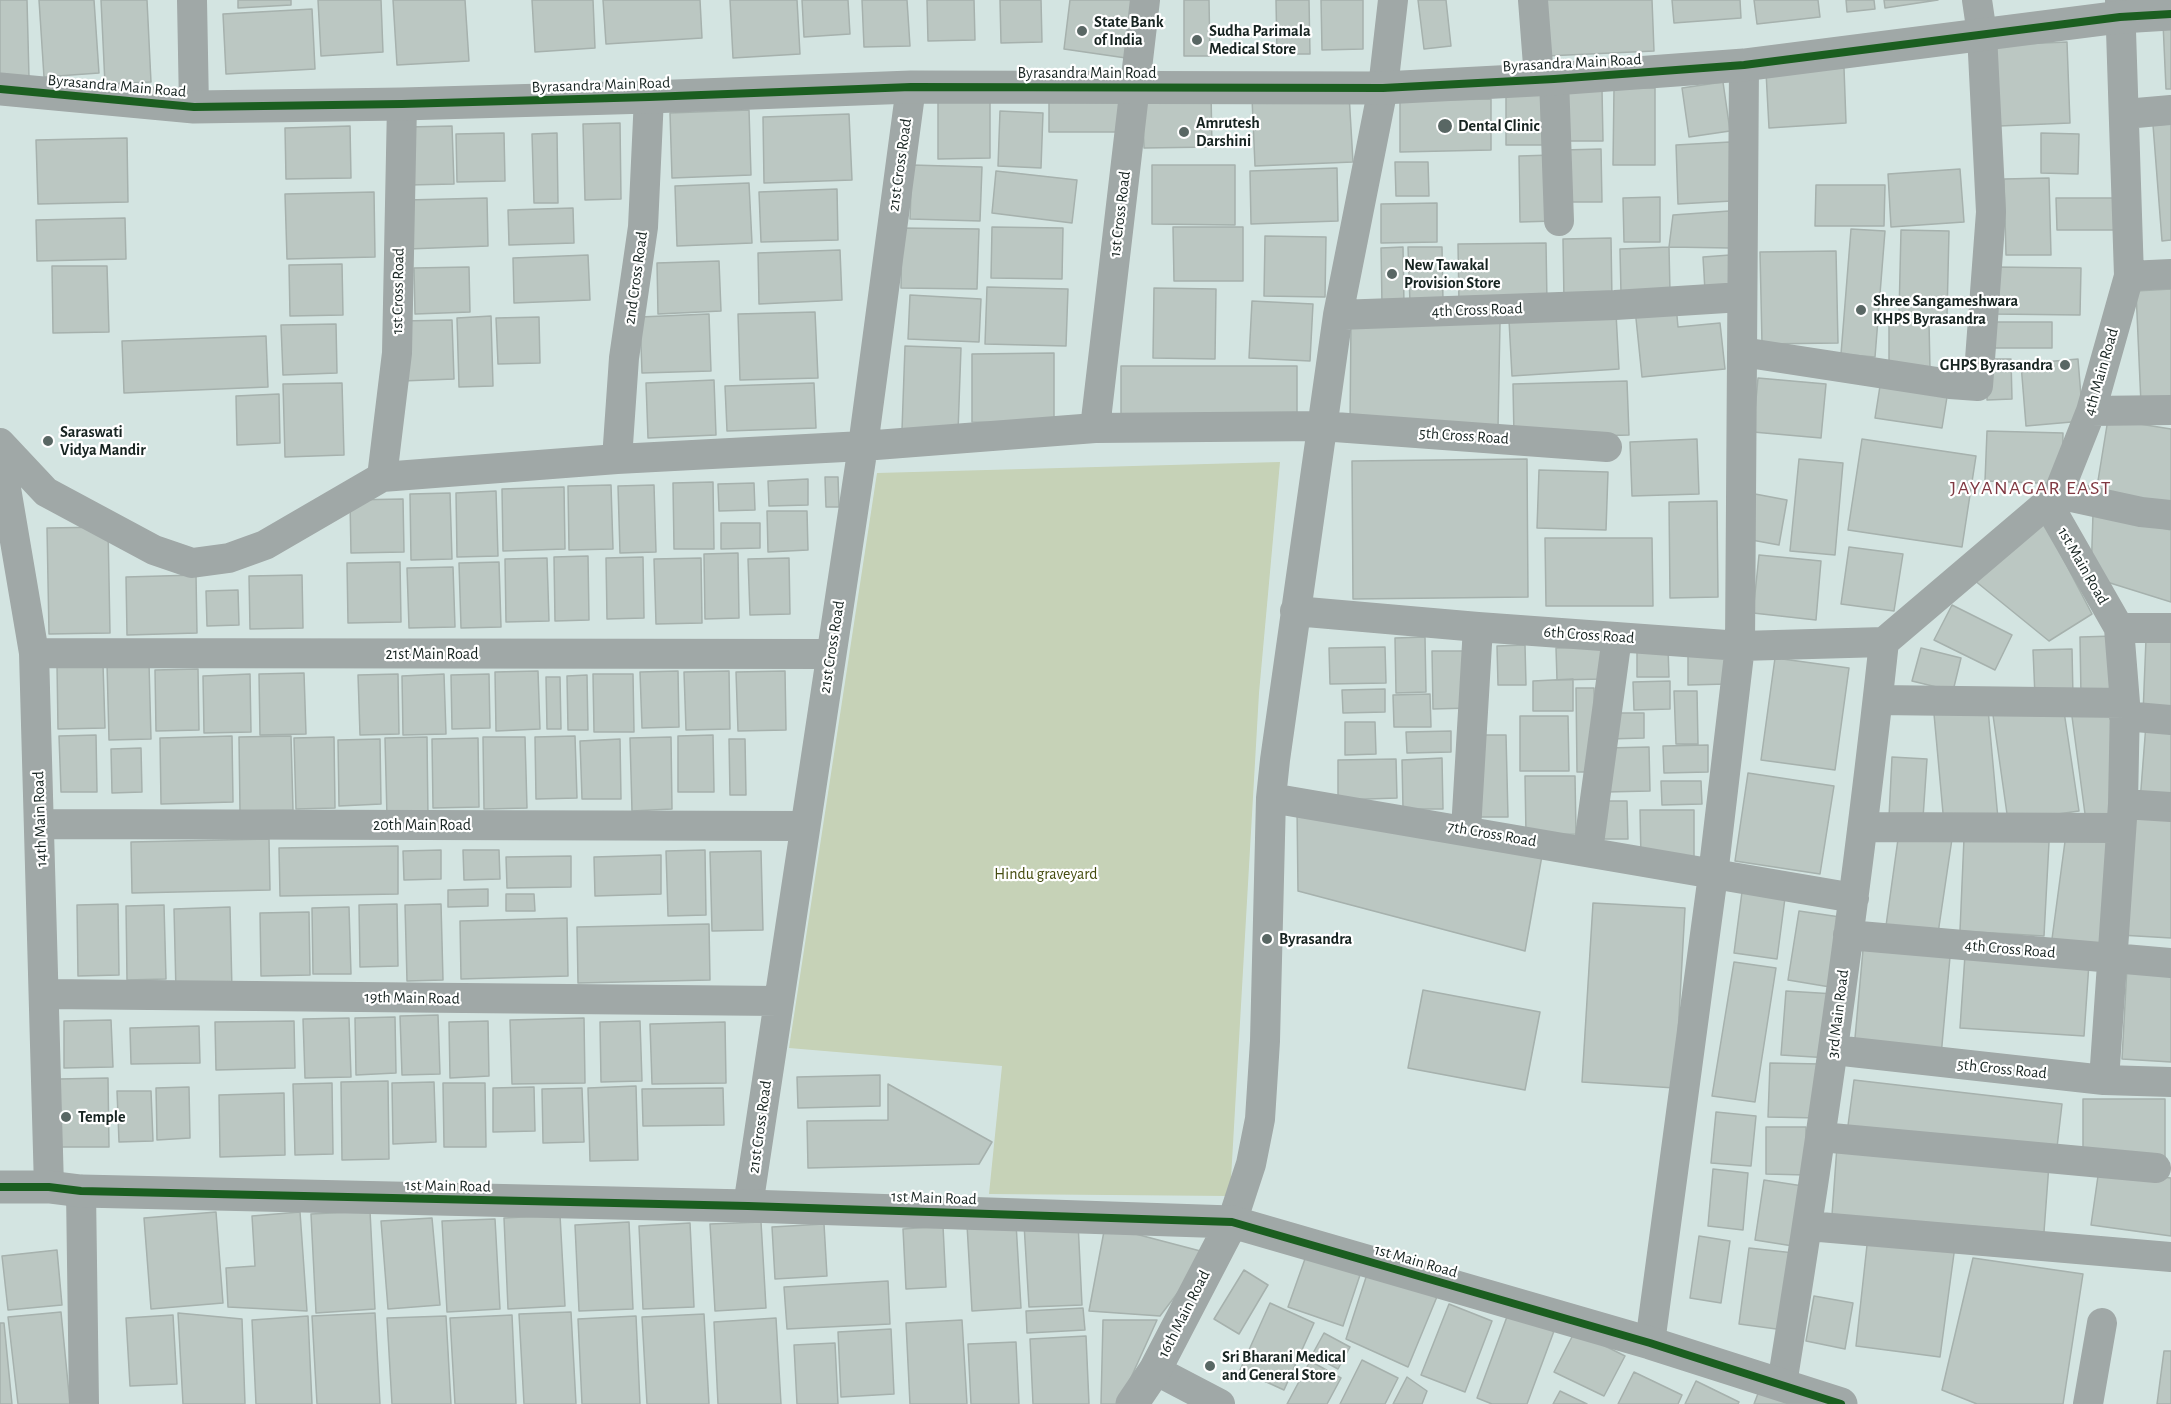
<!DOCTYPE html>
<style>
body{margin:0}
canvas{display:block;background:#d3e4e1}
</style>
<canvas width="2171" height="1404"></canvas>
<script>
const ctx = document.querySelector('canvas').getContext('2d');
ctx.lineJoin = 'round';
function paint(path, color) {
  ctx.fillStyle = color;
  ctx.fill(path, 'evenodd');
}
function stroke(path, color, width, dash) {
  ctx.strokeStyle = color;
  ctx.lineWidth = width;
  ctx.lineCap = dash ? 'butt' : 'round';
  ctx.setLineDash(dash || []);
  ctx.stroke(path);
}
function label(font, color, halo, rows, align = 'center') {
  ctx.font = font + ' "Alegreya Sans",sans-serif';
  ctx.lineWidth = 4.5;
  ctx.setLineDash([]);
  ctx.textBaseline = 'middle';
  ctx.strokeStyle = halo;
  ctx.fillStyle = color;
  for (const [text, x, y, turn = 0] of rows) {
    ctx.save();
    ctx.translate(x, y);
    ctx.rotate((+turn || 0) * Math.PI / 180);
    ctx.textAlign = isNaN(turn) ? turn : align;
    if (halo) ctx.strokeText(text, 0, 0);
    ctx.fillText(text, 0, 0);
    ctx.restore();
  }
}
paint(new Path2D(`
 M1280,462L1259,693L1230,1196L989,1194L1002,1066L789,1048L877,473Z`), '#c6d2b7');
const building = new Path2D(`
 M0,0H27L29,77L0,78Z
 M39,0H94L99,73L44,77Z
 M101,0H147L151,82L105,84Z
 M238,0H291V5L238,8Z
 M318,0H381L383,52L321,56Z
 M393,0H465L469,61L397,65Z
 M532,0H593L595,48L535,52Z
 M603,0H700L702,38L606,44Z
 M730,0H797L800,54L733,58Z
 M802,0H848L850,34L804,37Z
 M862,0H907L910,46L864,47Z
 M927,0H974L975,40L928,41Z
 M1000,0H1041L1042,42L1001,43Z
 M1070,0H1134L1126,58L1064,49Z
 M1184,0H1209L1210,56H1184Z
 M1276,0H1309L1310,54H1277Z
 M1321,0H1363V49L1322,50Z
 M1418,0H1446L1451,46L1424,49Z
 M1544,0H1652L1654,51L1546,56Z
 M1672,0H1740L1741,18L1674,23Z
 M1754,0H1818L1820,17L1757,24Z
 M1846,0H1874L1875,9L1847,12Z
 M1884,0H1938L1885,8Z
 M312,9L315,69L226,74L223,14Z
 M2163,23H2171V89H2166Z
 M2067,42L2070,123L1999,126L1996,45Z
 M1844,68L1846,123L1769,128L1766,72Z
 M1723,82L1730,131L1689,137L1682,88Z
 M1614,88H1655V165H1613Z
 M1602,89L1603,141H1566L1565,90Z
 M1049,92H1122V132H1049Z
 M1211,92L1212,147L1144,148L1142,93Z
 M1349,94L1353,162L1255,166L1252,98Z
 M1549,94L1550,145H1506V95Z
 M1491,99V150L1400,152V101Z
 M938,102H990V158L938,159Z
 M749,110L751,175L672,178L670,113Z
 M1000,111L1043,113L1041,168L998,166Z
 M849,114L852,180L764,183L763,117Z
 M620,123L621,199L585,200L583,124Z
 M2171,124V240L2162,241L2153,125Z
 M350,126L351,178L286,179L285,128Z
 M452,126L454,184L408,185L407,127Z
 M504,133L505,181L457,182L456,134Z
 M557,133L558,203H534L532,134Z
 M2041,133L2079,134L2078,174L2041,173Z
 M127,138L128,202L38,204L36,140Z
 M1730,142L1732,201L1678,204L1676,145Z
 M1601,149L1602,202H1563L1562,150Z
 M1553,155L1555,221L1520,222L1519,156Z
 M1395,162H1428L1429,196H1396Z
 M912,165L982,167L980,221L910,219Z
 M1152,165H1235V225L1152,224Z
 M1337,168L1338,221L1251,224L1250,171Z
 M1960,169L1964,222L1891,227L1888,174Z
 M996,171L1077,180L1072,223L992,213Z
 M2049,178L2051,255H2006L2004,179Z
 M749,183L752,243L677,246L675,186Z
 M1816,185H1885L1884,226H1815Z
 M837,189L838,240L761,242L759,192Z
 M374,192L375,257L287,259L285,194Z
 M1660,197V242H1624L1623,198Z
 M487,198L488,246L408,249L407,200Z
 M2056,198H2118V230H2057Z
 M1437,203V242L1381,243V204Z
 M573,208L574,243L509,245L508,210Z
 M1729,211L1731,248L1669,247L1673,215Z
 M125,218L126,259L37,261L36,220Z
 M992,227L1063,228L1062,279L991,278Z
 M1173,227H1243V281H1174Z
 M902,228L979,229L977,289L901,288Z
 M1851,229L1885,231L1875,357L1841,354Z
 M1901,230L1949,231L1947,316L1899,315Z
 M1265,236L1326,237L1325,297L1264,296Z
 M1611,238L1612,301L1564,302L1563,239Z
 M1546,243L1547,303L1459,304L1458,244Z
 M1403,247L1404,305H1382L1381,248Z
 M1408,247H1442L1443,302L1410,303Z
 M1669,247L1670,293L1621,294L1620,249Z
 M840,250L842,300L759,304L758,253Z
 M1836,251L1838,343L1762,344L1760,252Z
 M588,255L590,300L514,303L513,258Z
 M1730,255L1732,289L1705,291L1703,257Z
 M719,261L721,311L658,314L657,263Z
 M342,264L343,315L290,316L289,265Z
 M52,266H107L109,332L53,333Z
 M469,267L470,312L415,314L414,268Z
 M1993,267L2081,268L2080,315L1992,314Z
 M987,287L1068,289L1066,346L985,344Z
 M1154,288L1216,289L1215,359L1153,358Z
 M2171,289V403L2141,404L2136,291Z
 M910,295L981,299L979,342L908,339Z
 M1252,301L1313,304L1310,361L1249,358Z
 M1676,305L1678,327L1720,323L1725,369L1642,377L1635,309Z
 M815,312L818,378L740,380L738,314Z
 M1616,313L1619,369L1512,376L1509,320Z
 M709,314L711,371L642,373L640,317Z
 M491,316L493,386L459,387L457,318Z
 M539,317L540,363L498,364L496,318Z
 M452,320L454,379L402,381L401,321Z
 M1351,321L1500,323L1498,428L1350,426Z
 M1929,322L1930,370H1889V323Z
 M1995,322H2052V348H1995Z
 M336,324L337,373L283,375L281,325Z
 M266,336L268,387L124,393L122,341Z
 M905,346L961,348L958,432L902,430Z
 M1054,353V423L972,422V354Z
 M1987,359H2011L2012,399L1987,400Z
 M2078,359L2083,421L2026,426L2021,364Z
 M1121,366H1297V415L1121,414Z
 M1758,378L1826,384L1821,438L1753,432Z
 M714,380L716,435L648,438L646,383Z
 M1627,381L1629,435L1514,438L1513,384Z
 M342,383L344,455L285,457L283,384Z
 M814,383L816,428L727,431L725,386Z
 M1880,386L1947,397L1942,428L1875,418Z
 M279,394L280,443L237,445L236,396Z
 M2108,419L2171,429V505L2096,493Z
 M1987,431L2063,433L2062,484L1985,481Z
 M1697,439L1699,494L1632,496L1630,442Z
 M1862,439L1976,456L1962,547L1848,530Z
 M1527,459L1528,597L1353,599L1352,461Z
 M1799,459L1843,463L1835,555L1790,551Z
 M1539,470L1608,472L1606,530L1537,528Z
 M825,477H838L839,507H826Z
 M808,479V505L769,506L768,481Z
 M713,482L714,549H674L673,483Z
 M754,483L755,510L719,511L718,484Z
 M611,485L613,549L569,550L568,486Z
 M654,485L656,552L620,553L618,486Z
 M564,487L565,549L503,551L502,489Z
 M496,491L498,556L457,557L456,493Z
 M450,493L452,559L411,560L410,494Z
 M1755,494L1787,500L1779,545L1746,539Z
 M403,499L404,552L351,553L350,500Z
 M1717,501L1718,597L1670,598L1669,502Z
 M767,511H807L808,550L768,552Z
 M2093,513L2171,530V602L2091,577Z
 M2044,522L2092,614L2049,641L1974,580Z
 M721,523H760V548L721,549Z
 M108,527L110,633L49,634L47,528Z
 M1545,538H1652L1653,606H1546Z
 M1849,547L1903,554L1894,611L1841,604Z
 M738,553L739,618L705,619L704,554Z
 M1759,555L1821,561L1816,620L1753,613Z
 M588,556L589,620L555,621L554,557Z
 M643,557L644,618L607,619L606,558Z
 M547,558L549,621L506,622L505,559Z
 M701,558L702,623L656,624L654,559Z
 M789,558L790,614L750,615L748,559Z
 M400,562L401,622L348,623L347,563Z
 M499,562L501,627L461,628L459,563Z
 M453,567L455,627L409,628L407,568Z
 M196,575L197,633L127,635L126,577Z
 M302,575L303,628L250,629L249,576Z
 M238,590L239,625L207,626L206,591Z
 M1952,605L2012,635L1995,670L1934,640Z
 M2115,636L2116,696L2081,697L2080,637Z
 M1425,637L1426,692L1396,693L1395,638Z
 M2146,639L2171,640V715L2143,714Z
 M1525,645L1526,685H1498L1497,646Z
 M1385,647L1386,683L1330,684L1329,648Z
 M1602,647L1603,679L1557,680L1556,648Z
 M1637,647H1668L1669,677H1637Z
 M1921,648L1961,658L1953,691L1912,681Z
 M2072,649L2073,697H2035L2033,650Z
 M1726,650L1727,684L1688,685V651Z
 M1432,651H1470V708L1433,709Z
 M1775,658L1849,668L1835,770L1761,760Z
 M149,663L151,739L109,740L107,664Z
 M103,664L105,728L58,729L57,665Z
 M198,669L199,730L156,731L155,670Z
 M538,671L540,729L496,731L495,672Z
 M678,671L679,727L642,728L640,672Z
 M729,671L730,729L686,730L684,672Z
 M785,671L786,730L738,731L736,672Z
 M304,673L306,734L260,735L259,674Z
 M250,674L251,732L204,733L203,676Z
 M398,674L399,734L360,735L358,675Z
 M444,674L446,734L403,735L402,676Z
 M489,674L490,728L452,729L451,675Z
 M593,674H633L634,732H594Z
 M587,675L588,730H568L567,676Z
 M546,677H560L561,729H547Z
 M1573,679V711H1533V681Z
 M1670,681V709L1634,710L1633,682Z
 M1576,688H1594L1596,772H1577Z
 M1385,689V712L1343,713L1342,690Z
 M1674,691H1697L1698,744H1676Z
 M1430,694L1431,727H1394L1393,695Z
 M2063,705L2079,811L2008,821L1993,715Z
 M2120,706L2119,814H2085L2071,709Z
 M1988,709L1998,819L1944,824L1934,714Z
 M1608,713H1644V738L1608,739Z
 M1520,716H1568L1569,771H1520Z
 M1345,722H1375L1376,754L1345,755Z
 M2146,724L2171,726V804L2140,802Z
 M1451,731V752L1407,753L1406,732Z
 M96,735L97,792H61L59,736Z
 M713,735L714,792H678V736Z
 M1479,735H1506L1508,817H1481Z
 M232,736L233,802L161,804L160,738Z
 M291,736L293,810L240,811L239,737Z
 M575,736L577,798L536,799L535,737Z
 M334,737L335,808L296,809L294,738Z
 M427,737L428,817L387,818L385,738Z
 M483,737H525L527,808L484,809Z
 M671,737L672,809L632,811L630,738Z
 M478,738L479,807L433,808L432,739Z
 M380,739L381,804L339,806L338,740Z
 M620,739L621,799H582L580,741Z
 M729,739H745L746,795H730Z
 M1708,745V772L1664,773L1663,746Z
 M1649,747L1650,791L1606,792L1605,748Z
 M141,748L142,792L112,793L111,749Z
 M1892,757L1927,759L1923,818L1889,817Z
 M1442,758L1443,809H1403L1402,760Z
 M1396,759L1397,798L1338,800V760Z
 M1748,773L1834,786L1820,874L1735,861Z
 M1525,776H1575L1576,834L1526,835Z
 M1661,781H1701L1702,804L1662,805Z
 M1600,801H1627L1628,839H1601Z
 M1297,807L1543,850L1525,951L1298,891Z
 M1640,810H1694V858L1641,860Z
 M2128,812L2171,814V938L2120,935Z
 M1899,832L1952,839L1937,940L1885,933Z
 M2066,834L2116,841L2102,945L2052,939Z
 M1964,838L2049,842L2044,936L1960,931Z
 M269,839L270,890L132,893L131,842Z
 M398,846V894L280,896L279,848Z
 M441,850V879L404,880L403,851Z
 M463,850H499L500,879L464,880Z
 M705,850L706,915L668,916L666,851Z
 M761,851L763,930L712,931L710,852Z
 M661,855V894L595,896L594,857Z
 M571,856V887L507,888L506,857Z
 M488,889V906L448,907V890Z
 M1742,892L1785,898L1777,959L1734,953Z
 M506,894H534L535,911H506Z
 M1593,903L1685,908L1675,1088L1582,1082Z
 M118,904L119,975L78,976L77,905Z
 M397,904L398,966L360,967L359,905Z
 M441,904L443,980L407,981L405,905Z
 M164,905L166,979L127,980L126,906Z
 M230,907L232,990L176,992L174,909Z
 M349,907L351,974H313L312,908Z
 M1799,911L1847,918L1836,988L1788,980Z
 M309,912L310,975L261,976L260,913Z
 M567,918L568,976L461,979L460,921Z
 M709,924L710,980L578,983L577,927Z
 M1863,950L1950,957L1941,1056L1854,1049Z
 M1965,955L2089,963L2084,1036L1960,1028Z
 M1734,962L1776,968L1755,1102L1712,1096Z
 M2127,967L2171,969V1062L2122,1059Z
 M1423,990L1540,1012L1525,1090L1408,1068Z
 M1786,991L1835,994L1830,1058L1781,1055Z
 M438,1015L440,1074L402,1075L400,1016Z
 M395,1017L396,1073L356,1075L355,1018Z
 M349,1018L351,1077L305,1078L303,1019Z
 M584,1018L585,1083L512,1084L510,1020Z
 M111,1020L113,1067L64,1068V1021Z
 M294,1021L295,1068L216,1070L215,1022Z
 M488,1021L489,1076L450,1078L449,1022Z
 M640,1021L642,1081L601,1082L600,1022Z
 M725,1022L726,1083L652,1084L650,1024Z
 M199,1026L200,1063L131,1064L130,1028Z
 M1770,1063L1821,1064L1820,1118L1768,1117Z
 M880,1075V1106L798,1108L797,1077Z
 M108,1078L109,1147H61L59,1079Z
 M1854,1080L2062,1104L2056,1156L1847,1133Z
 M388,1081L389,1159L342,1160L341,1082Z
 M434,1082L436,1142L393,1144L392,1083Z
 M332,1083L333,1154L295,1155L293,1084Z
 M443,1083H485L486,1147H444Z
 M888,1084L992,1142L979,1164L808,1168L807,1121L888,1120Z
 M636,1086L638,1160L590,1161L588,1088Z
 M189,1087L190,1138L157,1140L156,1088Z
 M534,1087L535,1131L493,1132V1088Z
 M582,1088L584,1142L543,1143L542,1089Z
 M723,1088L724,1125L643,1126L642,1089Z
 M117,1091H151L153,1141L119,1142Z
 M284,1093L285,1155L220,1157L219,1095Z
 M2083,1099H2165V1158H2083Z
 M1716,1112L1756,1116L1751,1166L1711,1163Z
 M1766,1127H1806V1175L1766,1174Z
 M1837,1146L2049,1164L2044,1232L1832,1215Z
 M1713,1169L1748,1173L1743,1230L1708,1226Z
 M2099,1169L2171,1178V1236L2091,1225Z
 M1764,1180L1803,1186L1793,1246L1755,1240Z
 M370,1211L375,1309L316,1313L311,1214Z
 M216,1212L223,1303L151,1309L144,1218Z
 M300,1212L307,1311L228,1307L226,1268L255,1266L252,1216Z
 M560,1215L565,1306L508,1309L504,1218Z
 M432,1218L440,1305L388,1309L381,1221Z
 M495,1219L500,1309L447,1312L442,1221Z
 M629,1222L633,1309L579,1311L575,1225Z
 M761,1222L766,1308L715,1311L710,1224Z
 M1078,1222L1082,1305L1029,1307L1024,1224Z
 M690,1223L694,1307L643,1309L639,1226Z
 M1016,1223L1021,1308L972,1311L967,1225Z
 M824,1224L827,1276L775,1279L772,1227Z
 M943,1226L946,1287L906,1289L903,1229Z
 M1105,1226L1208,1253L1160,1316L1089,1311Z
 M1699,1236L1730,1241L1721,1303L1690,1298Z
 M1868,1236L1955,1246L1940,1357L1856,1346Z
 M1749,1248L1794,1253L1784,1330L1739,1324Z
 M57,1250L62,1305L8,1310L2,1256Z
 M1306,1256L1360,1275L1343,1326L1288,1307Z
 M1973,1258L2083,1274L2063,1404H1977L1942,1390Z
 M1370,1265L1441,1287L1408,1367L1346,1339Z
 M1244,1270L1268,1285L1239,1334L1214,1319Z
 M888,1281L890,1324L787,1329L784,1287Z
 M1814,1296L1853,1303L1845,1349L1806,1341Z
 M1270,1303L1314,1323L1284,1390L1240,1370Z
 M1449,1304L1492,1321L1465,1392L1421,1375Z
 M1083,1308L1085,1330L1027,1333L1026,1311Z
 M61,1312L70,1404H18L8,1317Z
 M571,1312L576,1404H524L519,1314Z
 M178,1313L242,1319L245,1404H183Z
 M375,1313L380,1404H317L312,1316Z
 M704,1314L709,1404H647L642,1317Z
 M1508,1314L1554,1331L1527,1404H1492L1477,1398Z
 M173,1315L177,1384L130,1386L126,1318Z
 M512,1315L516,1404H455L450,1318Z
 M308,1316L312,1404H256L252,1320Z
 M446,1316L451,1404H392L387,1318Z
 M636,1316L640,1404H582L578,1319Z
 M776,1318L781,1404H718L714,1322Z
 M962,1320L967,1404H910L906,1323Z
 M1103,1320H1157L1119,1404H1101Z
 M0,1323H4L12,1404H0Z
 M891,1329L894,1394L841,1397L838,1332Z
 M1575,1331L1625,1356L1604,1396L1554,1372Z
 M1324,1333L1350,1347L1338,1369L1312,1355Z
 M1086,1336L1089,1404H1033L1030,1339Z
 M1016,1342L1019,1404H971L968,1344Z
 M835,1343L838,1404H797L794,1345Z
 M2164,1351H2171V1404H2157Z
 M1362,1360L1398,1378L1385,1404H1340Z
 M1310,1361L1341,1378L1327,1404H1287Z
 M1634,1372L1682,1395L1678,1404H1618Z
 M1407,1377L1427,1391L1422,1404H1393Z
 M1696,1381L1739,1402L1738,1404H1685Z
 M1762,1383L1797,1404H1754Z
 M1560,1391L1587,1404H1553Z`);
paint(building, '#bbc7c2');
stroke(building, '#a6b1ad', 1.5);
stroke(new Path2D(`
 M192,0L194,107
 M1533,0L1539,78
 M1554,79L1559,221
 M2125,114L2171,110
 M2129,276L2171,274
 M1338,315L1615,305L1742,297
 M1742,352L1950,384L1978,386L1991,212L1982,34L1977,0
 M2091,411L2171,410
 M1095,428L1145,0
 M0,443L46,492L154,550L192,563L229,558L265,545L382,477L617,459L863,446L1095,428L1321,426L1607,447
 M0,453L34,653L49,1187
 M617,459L624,358L643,227L649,97
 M382,477L397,353L402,104
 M2058,494L2141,512L2171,515
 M2048,504L2119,628L2125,703L2123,804L2104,1080
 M1295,611L1478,627L1740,646L1884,642
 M2119,628H2171
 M1884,642L2058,494L2091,411L2129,276L2120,0
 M34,653L831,654
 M1878,700L2125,703
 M2124,716L2171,720
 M1271,798C1466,830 1659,866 1854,898
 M2123,804L2171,807
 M40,824L805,826
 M1864,827L2120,828
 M1466,830L1478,627
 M1588,851L1617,637
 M1848,935L2171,963
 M45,994L778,1001
 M1834,1050L2104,1080L2171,1082
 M1821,1137L2156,1168
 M81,1191L84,1404
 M748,1206L863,446L911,87
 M1232,1222L1251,1164L1260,1119L1265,1041L1271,798L1275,760L1338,315L1383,88L1393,0
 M1808,1226L2171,1257
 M1650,1343L1713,875L1740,646L1744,65
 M1155,1370L1220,1404
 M1782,1384C1822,1137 1857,891 1884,642
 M2088,1404L2102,1323`), '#a0a8a7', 30);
stroke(new Path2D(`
 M0,89L194,107L402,104L649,97L911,87L1383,88L1554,79L1744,65L2120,17L2171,14
 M0,1187H49L81,1191L748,1206L1232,1222L1650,1343L1841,1404
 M1132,1404L1155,1370L1232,1222`), '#a0a8a7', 33);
stroke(new Path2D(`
 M0,89L194,107L402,104L649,97L911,87L1383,88L1554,79L1744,65L2120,17L2171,14
 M0,1187H49L81,1191L748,1206L1232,1222L1650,1343L1841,1404`), '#1b5e20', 8);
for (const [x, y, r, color] of [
 [1082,31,6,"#596764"],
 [1197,40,6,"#596764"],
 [1445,126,8,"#596764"],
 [1184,132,6,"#596764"],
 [1392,274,6,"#596764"],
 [1861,310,6,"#596764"],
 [2065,365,6,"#596764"],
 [48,441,6,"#596764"],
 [1267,939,6,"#596764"],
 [66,1117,6,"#596764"],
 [1210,1366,6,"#596764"]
]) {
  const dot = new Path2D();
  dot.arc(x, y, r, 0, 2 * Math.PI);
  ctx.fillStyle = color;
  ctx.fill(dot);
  stroke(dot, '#fff', 2);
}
label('bold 16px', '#172421', '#fff', [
 ["State Bank",1094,22],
 ["of India",1094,40],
 ["Sudha Parimala",1209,31],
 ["Medical Store",1209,49],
 ["Amrutesh",1196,123],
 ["Darshini",1196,141],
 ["Dental Clinic",1458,126],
 ["New Tawakal",1404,265],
 ["Provision Store",1404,283],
 ["Shree Sangameshwara",1873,301],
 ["KHPS Byrasandra",1873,319],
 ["GHPS Byrasandra",2053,365,"right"],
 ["Saraswati",60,432],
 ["Vidya Mandir",60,450],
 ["Byrasandra",1279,939],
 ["Temple",78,1117],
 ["Sri Bharani Medical",1222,1357],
 ["and General Store",1222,1375]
], 'left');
label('16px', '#172421', '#fff', [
 ["Byrasandra Main Road",1572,63,-3],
 ["Byrasandra Main Road",1087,73],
 ["Byrasandra Main Road",601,85,-2],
 ["Byrasandra Main Road",117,86,5],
 ["21st Cross Road",900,165,-82],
 ["1st Cross Road",1120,214,-83],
 ["2nd Cross Road",636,278,-82],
 ["1st Cross Road",398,291,-89],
 ["4th Cross Road",1477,310,-2],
 ["4th Main Road",2101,372,-74],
 ["5th Cross Road",1464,436,4],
 ["1st Main Road",2083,566,60],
 ["6th Cross Road",1589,635,4],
 ["21st Cross Road",832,647,-81],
 ["21st Main Road",432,654],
 ["14th Main Road",40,819,-92],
 ["20th Main Road",422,825],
 ["7th Cross Road",1492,834,10],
 ["4th Cross Road",2010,949,5],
 ["19th Main Road",412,998,1],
 ["3rd Main Road",1838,1014,-83],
 ["5th Cross Road",2002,1069,6],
 ["21st Cross Road",760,1127,-82],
 ["1st Main Road",448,1186,1],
 ["1st Main Road",934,1198,2],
 ["1st Main Road",1416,1261,16],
 ["16th Main Road",1184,1314,-63]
]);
label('16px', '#454c0e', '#fff', [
 ["Hindu graveyard",1046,874]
]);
ctx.letterSpacing = '1.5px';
label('20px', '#803841', '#fff', [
 ["JAYANAGAR EAST",2031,488]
]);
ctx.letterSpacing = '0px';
</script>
